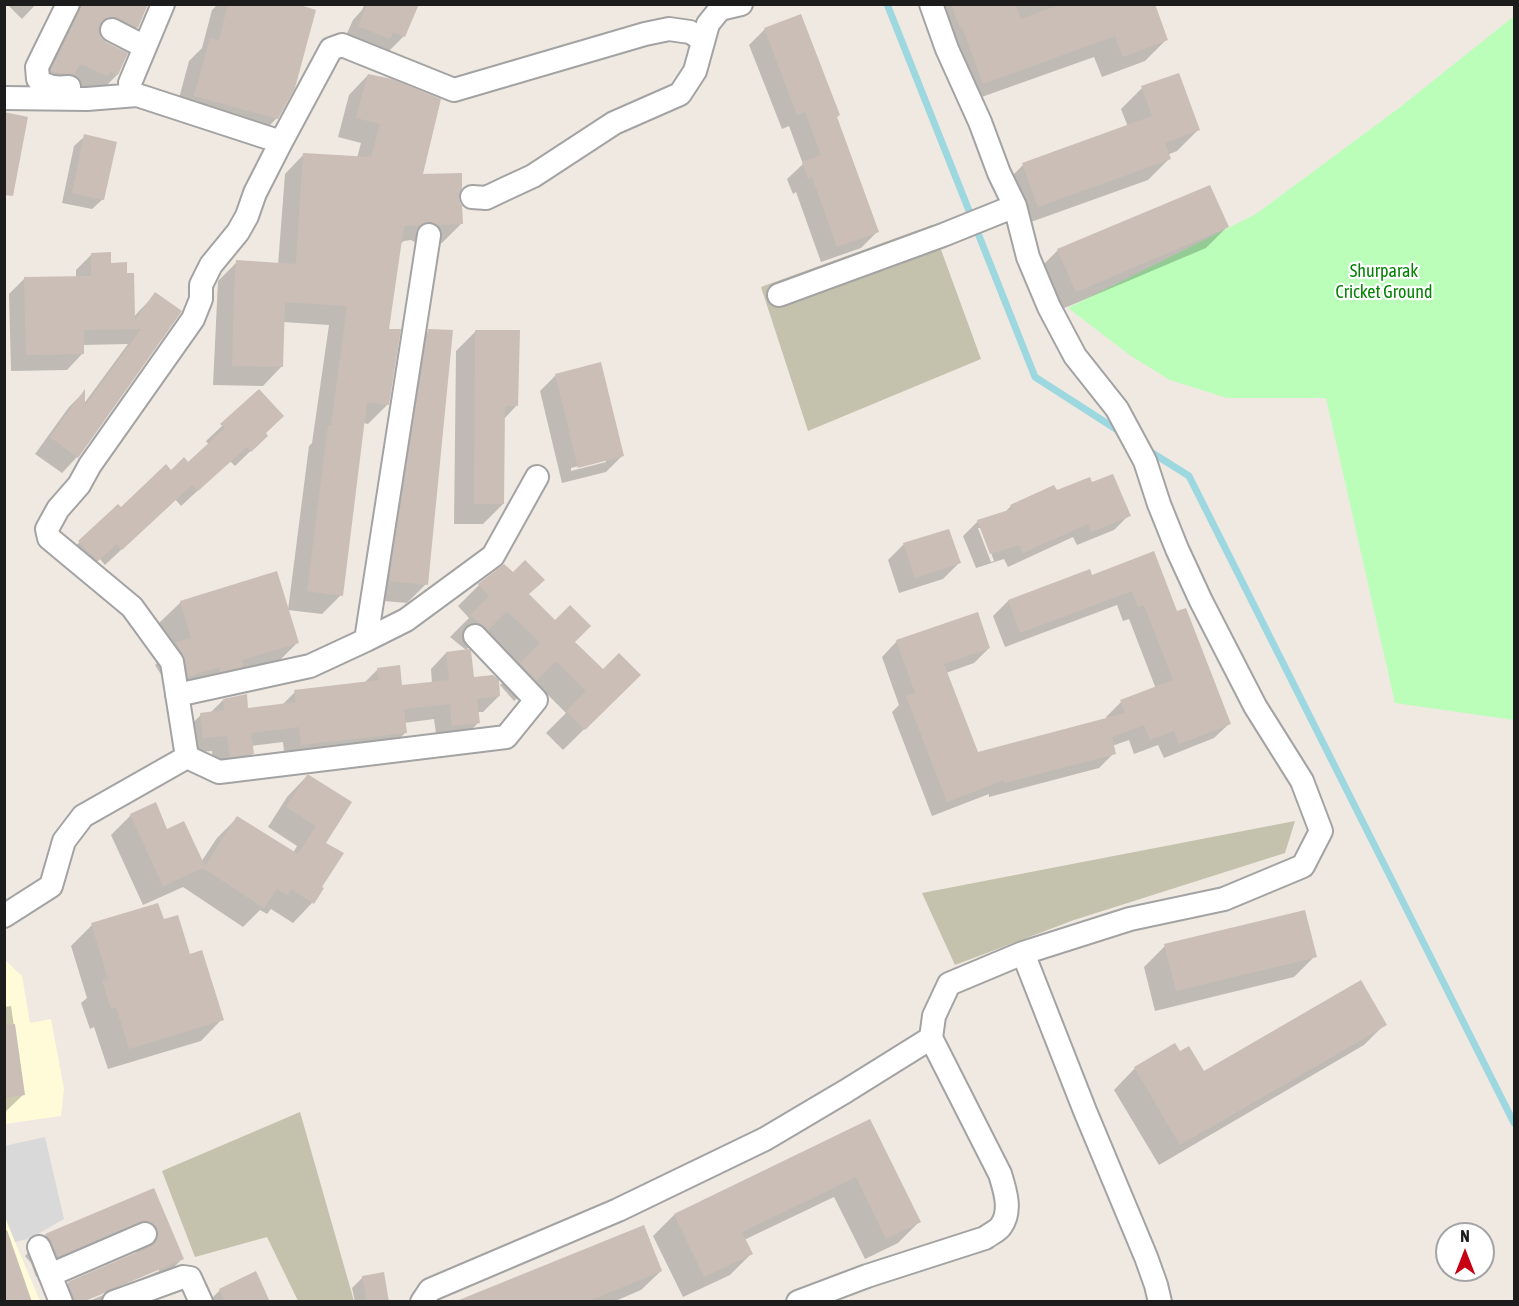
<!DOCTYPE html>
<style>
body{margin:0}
#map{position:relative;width:1519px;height:1306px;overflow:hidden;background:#efe9e1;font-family:"Asap Condensed",sans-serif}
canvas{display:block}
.frame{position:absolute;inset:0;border:6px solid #1c1c1c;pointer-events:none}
.north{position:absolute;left:1435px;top:1222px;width:60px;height:60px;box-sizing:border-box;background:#fff;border:2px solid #a4a4a4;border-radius:50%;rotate:0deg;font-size:16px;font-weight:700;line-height:24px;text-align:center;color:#1c1c1c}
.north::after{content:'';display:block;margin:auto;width:21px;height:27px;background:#c80013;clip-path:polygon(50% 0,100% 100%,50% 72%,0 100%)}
</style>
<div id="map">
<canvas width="1519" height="1306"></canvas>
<div class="frame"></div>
<div class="north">N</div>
</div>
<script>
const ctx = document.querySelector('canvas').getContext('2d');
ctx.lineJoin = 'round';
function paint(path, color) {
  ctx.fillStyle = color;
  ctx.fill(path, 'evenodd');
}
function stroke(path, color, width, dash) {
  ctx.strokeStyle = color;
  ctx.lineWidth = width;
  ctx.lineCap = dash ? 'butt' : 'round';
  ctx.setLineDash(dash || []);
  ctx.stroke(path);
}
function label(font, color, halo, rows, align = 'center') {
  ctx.font = font + ' "Asap Condensed",sans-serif';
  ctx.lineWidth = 4.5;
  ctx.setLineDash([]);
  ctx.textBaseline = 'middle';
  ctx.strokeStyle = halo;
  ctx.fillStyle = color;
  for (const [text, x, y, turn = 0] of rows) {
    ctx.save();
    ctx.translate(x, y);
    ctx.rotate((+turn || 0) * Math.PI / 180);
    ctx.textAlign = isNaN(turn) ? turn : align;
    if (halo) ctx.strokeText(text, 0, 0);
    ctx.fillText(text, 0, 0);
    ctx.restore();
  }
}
paint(new Path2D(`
 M45,1137L64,1219L31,1238L15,1242L5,1216L4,1146Z`), '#dad9d9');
paint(new Path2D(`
 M4,959L22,976L30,1023L51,1019L64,1089L61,1116L5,1124Z
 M4,1216L15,1242L40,1301H5Z`), '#fffbd9');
paint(new Path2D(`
 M932,225L981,359L808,431L761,287Z
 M1295,821L1285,853L1074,920L955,965L922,893Z
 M300,1112L354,1301H298L267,1237L195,1257L162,1171Z`), '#c4c1ac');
paint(new Path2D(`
 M1513,17H1514V720L1395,703L1326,398H1227L1170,380L1131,356L1068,308L1256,214L1399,108Z`), '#bafeb9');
paint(new Path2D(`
 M7,4H36L22,19Z
 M70,4H147L137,27L121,43L97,32L117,75L101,91H91L66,80L36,88Z
 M218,4H291L277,118L256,139L174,117L189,61L202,48L212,10Z
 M365,4H417L404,36L388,52L343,42L353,20L362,10Z
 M925,4H1153L1166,40L1145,61L1102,77L1094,57L962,104Z
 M765,29L836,118L877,232L861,248L821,262L796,192L793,194L787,179L803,164L789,126L782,129L749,45Z
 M368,75L421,176L457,196L461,224L442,243L418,244L411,240L404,241L400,244L388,330L387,405L368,424L363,423L341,595L322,614L288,610L309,446L312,443L329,325L283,322L282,366L263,386L213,385L218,281L237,262L278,265L285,174L304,154L357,158L361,143L338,137L349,95Z
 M1142,88L1198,130L1177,151L1167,155L1169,159L1148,180L1017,227L1002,186L1023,165L1128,127L1121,109Z
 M85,136L103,199L92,209L62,203L74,146Z
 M1227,227L1206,248L1055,312L1037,271L1058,250Z
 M92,254L110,264L133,318L140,310L156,294L180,311L77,457L62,473L35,454L69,407L83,393V405L128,344L82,345V354L67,370L11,371L9,294L25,278L76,277V270Z
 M429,331L426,584L407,603L372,600L410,350Z
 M476,331L517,405L504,419L503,504L483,524H454L456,351Z
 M556,375L622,456L606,472L562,483L540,391ZM606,459V462L571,471V468Z
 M259,391L264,434L266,436L235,466L230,461L181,506L175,499L105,565L100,559L81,576L63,558L118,506L121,509L171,472L188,464L209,445L206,441Z
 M1091,484L1129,515L1114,530L1077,545L1073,537L1008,567L1004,559L976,568L963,536L978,521L1004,513L1011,506L1056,492ZM978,528H982L994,561L991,562Z
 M904,544L959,563L943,579L899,593L888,560Z
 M1154,553L1176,613L1230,723L1214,738L1164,758L1158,745L1134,754L1129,740L1112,746L1114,753L1099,768L989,797V794L932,816L892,712L899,705L882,657L897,641L989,648L974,663L946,673L977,753L1107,720L1106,717L1121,702L1156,689L1129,619L1123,621L1117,605L1005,647L993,616L1008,601L1089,571L1091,577Z
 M504,566L528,595L603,671L639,675L563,750L546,733L566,713L534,681L514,701L500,685L520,665L485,631L466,650L450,637L469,618L458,606L479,585Z
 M181,602L297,643L276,664L167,697L165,681L155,665L168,652L159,623Z
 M446,653L473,678L499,696L483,712H477L478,723L462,739L437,741L434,719L404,723L405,733L389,749L285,760L283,742L251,746L252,754L236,770L214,772L212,751L188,753L185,730L201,715L210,713L223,700L247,709L282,705L295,692L364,683L378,669L401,687L432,683L431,669Z
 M307,776L324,843L312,903L293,923L271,909L267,914L260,910L243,927L183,887L143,905L111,835L131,815L166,831L201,862L217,838L237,818L293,853L297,846L268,827L287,797Z
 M163,921L189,956L222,1019L201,1041L108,1069L94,1027L90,1029L81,1003L87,998L71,946L92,925Z
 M1165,946L1315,956L1294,977L1155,1011L1144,967Z
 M11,1006L24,1094L4,1113V1007Z
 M1385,1024L1364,1045L1159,1165L1114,1090L1135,1068L1179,1053L1203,1073Z
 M870,1121L919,1222L898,1243L865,1259L834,1197L744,1240L751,1254L730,1275L683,1297L653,1236L674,1215Z
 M153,1190L182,1259L161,1280L109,1302H87L159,1271V1268L79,1302H50L69,1283L137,1254L136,1250L117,1242L36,1277L31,1263L25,1256L46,1235Z
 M661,1271L641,1290L613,1302H456Z
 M363,1277L387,1302H355L352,1288Z
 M220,1290L269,1302H208Z`), '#0003');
stroke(new Path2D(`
 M887,4L1035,377L1122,433
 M1146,449L1189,476L1514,1123`), '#9dd7e0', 7);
paint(new Path2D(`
 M81,4H148L138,28L118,18L112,17L105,18L100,24L99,31L101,38L106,42L128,53L118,75L110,72L108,76L80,64L74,75L51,72V70L80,10Z
 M228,4H297L316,10L295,88L278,119L194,96L210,38L219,40Z
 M367,4H419L405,37L393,32L390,39L358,26Z
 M951,4H1015L1021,19L1061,4H1155L1168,40L1123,57L1115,36L983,84L962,27L960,28Z
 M801,14L840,115L837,117L879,232L837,247L812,177L808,179L802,162L821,155L805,112L797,115L764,28Z
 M1179,73L1200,130L1165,143L1171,159L1038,207L1022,163L1152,116L1141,86Z
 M368,74L392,79L441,99L423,174L462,173V188L459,197L460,202L462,206L463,224L438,225L430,222H425L420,225L404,226L389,329H401L389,405L367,402L343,596L307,591L328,425L331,426L347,306L285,302L283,367L232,366L234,295L236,260L296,264L303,153L371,157L380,124L356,118Z
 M4,112L28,117L13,196L4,195Z
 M84,134L117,142L104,200L72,193Z
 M1210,185L1229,227L1076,292L1057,249Z
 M111,252V263L127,262V273H134L135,320L155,292L182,311L78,458L50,437L85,389V406L141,329L84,330V354L26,355L24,277L91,276V253Z
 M428,329L453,330L428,585L390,581L392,558Z
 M475,330H520L518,406H505L504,504H474Z
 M601,362L624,456L578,468L555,374Z
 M259,389L284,416L266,433L268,436L251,452L247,447L198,491L192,485L122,550L117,544L98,561L78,541L118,504L121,507L166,464L171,470L184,457L188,462L225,428L220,424Z
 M1113,474L1131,516L1091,532L1088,524L1023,553L1019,545L990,554L977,520L1012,509L1010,505L1054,485L1057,490L1090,477L1092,482Z
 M949,529L961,563L915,578L903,543Z
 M1154,551L1177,611L1186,608L1231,724L1179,744L1174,731L1150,740L1144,725L1112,737L1116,754L1004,783V780L947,802L906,696L915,693L896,640L978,612L990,648L944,664L978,752L1125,713L1120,700L1173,680L1144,605L1138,607L1132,591L1020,633L1008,600L1090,569L1092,575Z
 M525,560L545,580L529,594L555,620L570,605L591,626L575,642L603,669L619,653L641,675L585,730L566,711L586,691L556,661L536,681L520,663L540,643L507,611L488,630L470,615L489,596L478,584L504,564L513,572Z
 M277,571L299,643L242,660L243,667L220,672L219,667L188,677L185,659L176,642L191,638L180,601Z
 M469,649L471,651L474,677L493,675L499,680L500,696L477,699L480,723L452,726L450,704L404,709L407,733L301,745L299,727L251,733L254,754L230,757L227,736L203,738L200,713L224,710L223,699L247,694L248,708L296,702L294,690L379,680L377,668L400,665L402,685L449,680L446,652Z
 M307,775H309L352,802L326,843L344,853L322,887L324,888L314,904L291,889L288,895L277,889L264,908L203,868L163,886L130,814L156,802L167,829L184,821L205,866L237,816L298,854L316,826L286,807Z
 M158,903L164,919L178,915L190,954L202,950L224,1020L129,1049L116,1007L111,1009L102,980L108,979L91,923Z
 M1305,910L1317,957L1176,991L1164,944Z
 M1361,980L1387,1025L1180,1145L1134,1067L1175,1043L1180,1051L1189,1046L1204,1071Z
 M15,1024L25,1095L4,1098V1025Z
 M870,1119L921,1222L886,1239L856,1177L742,1232L753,1254L704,1277L674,1214Z
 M154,1188L184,1259L83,1302H76L68,1282L151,1246L156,1242L158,1236L157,1228L153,1224L147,1221L140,1222L58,1257L52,1242L45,1234Z
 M644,1225L662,1271L586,1302H454Z
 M7,1230L32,1302H4V1231Z
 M256,1271L270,1302H225L219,1289Z
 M384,1272L389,1302H367L362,1276Z`), '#cbbeb7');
const minor = new Path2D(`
 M68,4L37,67L38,79C46,88 57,88 69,87
 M112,30L145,47
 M130,83L163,4
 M4,98L87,99L137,95L281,142L255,193L247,216L238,232L211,265L201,285V299L193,319L90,465L79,485L58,509L47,529L49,538L132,607L172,662L187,757L83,816L64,841L51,886L4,916
 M281,142L331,49L342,45L454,90L645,34L669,29L690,32L703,40
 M472,197L486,198L507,188L533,176L614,123L680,94L695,71L708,24L720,9L741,4
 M779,295L943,235L1015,206
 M366,640L429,235
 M177,695L310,666L366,640L406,620L493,556L537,477
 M187,757L219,772L506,737L536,700L475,636
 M1023,953L1085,1111L1146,1257L1156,1285L1160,1302
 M39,1247L61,1302
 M50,1275L145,1234
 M114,1302L183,1277L190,1278L201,1302
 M422,1302L430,1290L618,1210L765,1139L846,1091L931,1038L934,1016L949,984L1023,953L1130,919L1224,899L1303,866L1321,831L1302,781L1255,706L1201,601L1177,549L1159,504L1145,461L1117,409L1075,356L1049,307L1028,257L1015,206L999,173L980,122L947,49L931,4
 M798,1302L867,1276L985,1238C990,1234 998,1231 1001,1226C1012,1211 1005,1190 1000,1174L931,1038`);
stroke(minor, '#a3a3a3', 26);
stroke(minor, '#fff', 22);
label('18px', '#048203', '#fff', [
 ["Shurparak",1384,271],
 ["Cricket Ground",1384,292]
]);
</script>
